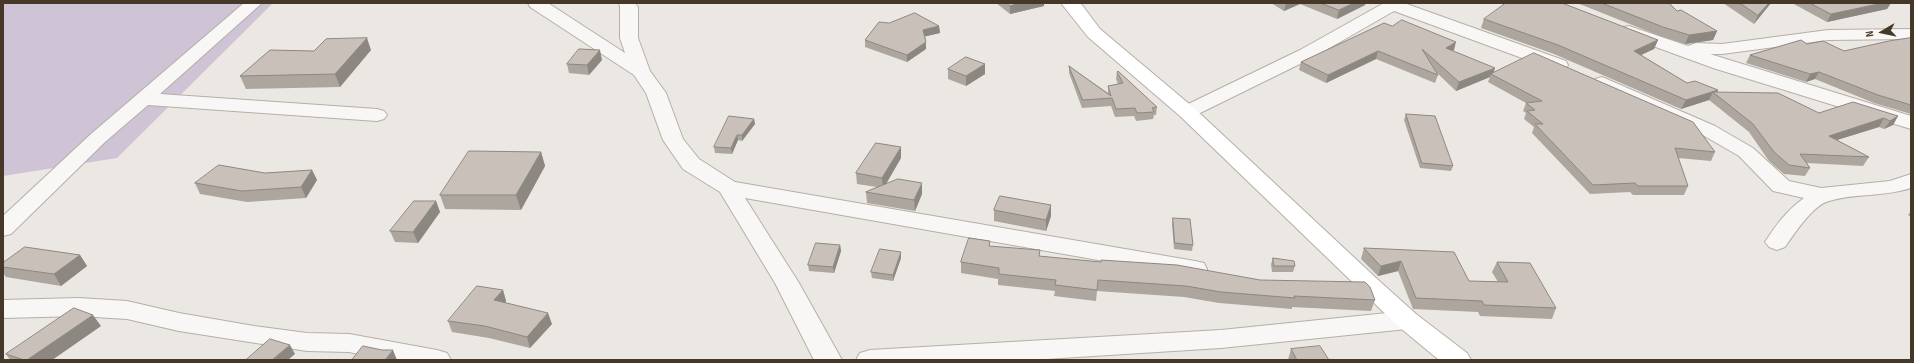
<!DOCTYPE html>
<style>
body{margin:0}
#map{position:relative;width:1914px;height:363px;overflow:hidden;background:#ebe7e2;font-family:"Sofia Sans Condensed",sans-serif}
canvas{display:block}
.frame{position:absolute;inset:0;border:4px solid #453829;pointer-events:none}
.north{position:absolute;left:1862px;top:12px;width:40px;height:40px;-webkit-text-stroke:3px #f8f5f2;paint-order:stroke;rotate:261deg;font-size:11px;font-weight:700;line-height:16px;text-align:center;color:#453829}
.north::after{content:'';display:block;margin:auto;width:14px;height:18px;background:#453829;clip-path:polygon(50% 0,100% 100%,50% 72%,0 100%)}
</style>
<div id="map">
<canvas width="1914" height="363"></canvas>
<div class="frame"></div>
<div class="north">N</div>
</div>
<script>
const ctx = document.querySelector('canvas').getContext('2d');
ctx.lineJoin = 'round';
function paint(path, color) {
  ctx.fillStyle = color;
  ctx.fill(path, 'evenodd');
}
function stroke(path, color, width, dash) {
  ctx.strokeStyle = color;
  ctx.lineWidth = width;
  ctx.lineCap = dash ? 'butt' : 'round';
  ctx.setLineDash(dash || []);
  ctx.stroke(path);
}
paint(new Path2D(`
 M3,3H273L117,158L3,176Z`), '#cfc3d6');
const minor = new Path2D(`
 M244,3H262L160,94L377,109L384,111L387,115L384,119L377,121L148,105L105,142L11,234L3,236V216L91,134Z
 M528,3H548L625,53L620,38V7L619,3H635L638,7V38L650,71L666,93L683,139L699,159L735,182L1195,261L1204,263L1207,269L1204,275L1195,277L745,198L799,283L842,360H814L775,283L720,192L683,169L663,140L646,93L634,75L530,7Z
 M1384,3H1404L1566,61L1568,65L1566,69L1559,71L1552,69L1394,11L1312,58L1194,116L1187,118L1180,116L1177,112L1180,108L1300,50Z
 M1629,26L1688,46L1696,43L1722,44L1828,30L1911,29V39L1828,40L1722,54H1710L1911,116V129L1713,68L1623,35L1620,31L1623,27Z
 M1602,77L1715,126L1753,148L1789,181L1821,188L1890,181L1911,174V188C1884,197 1855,193 1829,201C1813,205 1794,234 1785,247L1777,250L1769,247L1765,242C1777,224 1786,211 1804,198L1773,191L1739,156L1701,134L1595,87L1592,83L1595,79Z
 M79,298L127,301L179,313L254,326L307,333L349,334L437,350L447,353L451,360H387L349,352L307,351L179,331L127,319L79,316L3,318V300Z
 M1407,311L1416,314L1420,320L1416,326L1407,329L1221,348L1030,360H856L860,353L870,350L1221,330Z`);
const secondary = new Path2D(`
 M1061,3H1079L1082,5L1100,29L1194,108L1376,278L1416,314L1467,353L1471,360H1439L1398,326L1180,116L1088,37Z`);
stroke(minor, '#b6afa7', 2);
stroke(secondary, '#b6afa7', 2);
paint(minor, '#f9f7f5');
paint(secondary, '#fff');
paint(new Path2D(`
 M996,3H1044V6L1010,14Z
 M1271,3H1366L1365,5L1337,19L1300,4L1284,11Z
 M1577,3H1669L1677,11L1717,31L1713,40L1685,44L1660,36Z
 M1723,3H1771L1754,24Z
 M1792,3H1891L1887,9L1827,22Z
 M1484,19L1658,40L1654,49L1641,55L1687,83L1717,92L1819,113L1898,116L1893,125L1884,129L1879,127L1837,140L1869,157L1863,166L1807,163L1810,168L1805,176L1784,174L1769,161L1749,132L1709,100L1681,109L1554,54L1481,28Z
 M889,23L939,26L940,33L925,36L926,49L907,62L865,47V40Z
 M1392,26L1454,50L1453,51L1493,73L1715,152L1711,161L1678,158L1688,186L1684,195H1633L1630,192L1590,194L1532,133L1534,127L1524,119L1526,113L1523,111L1526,103L1488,82L1490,77L1456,91L1436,72L1438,75L1435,83L1376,59L1326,83L1299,70L1301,62Z
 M1911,38V114L1874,103L1815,79L1806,82L1746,63L1750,55L1807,44L1844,51Z
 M371,50L340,87L246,89L240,76L314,51Z
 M602,60L589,75L569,73L567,64Z
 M985,64V74L966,86L948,79V69Z
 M1069,66L1108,93V86L1118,84L1116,79L1117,72L1157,107L1156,115H1154L1153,119L1136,121L1134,116L1115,117L1111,106L1082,108L1069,73Z
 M1406,114L1453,166L1451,171L1420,168L1404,120Z
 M754,119L755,124L742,141L738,140L732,154L715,153L714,147Z
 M541,152L545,166L521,210L445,209L440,195Z
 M901,158L886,184L922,194L915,211L867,203L866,192L877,187L857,184L856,173Z
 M312,170L317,180L306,198L247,202L200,194L195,183L265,173Z
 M436,201L440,212L418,243L395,242L390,231Z
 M994,210L1051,216L1046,231L994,221Z
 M1911,211V217L1908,215Z
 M1173,218L1193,245L1192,251L1174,249L1172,224Z
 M840,245L841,251L834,273L809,271L808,265Z
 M990,246L1039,256L1375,300L1371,311L1292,307V309L1219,303L1184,297L1097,291L1096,301L1054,296L1055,291L998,285V279L961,273V262Z
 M1364,248L1469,281L1498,282L1492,272L1497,262L1556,308L1552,319L1480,316L1478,312L1413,309L1398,271L1378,276L1361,259Z
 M80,255L87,266L61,286L6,277L3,273V263Z
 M901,258L893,281L872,278L871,272Z
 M1273,258L1295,266L1293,272H1272L1271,264Z
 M503,290L506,301L505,303L552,324L530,348L489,338L452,332L448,321Z
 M101,326L52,360H10L6,354Z
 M1291,349L1329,360H1288Z`), '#ada69f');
paint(new Path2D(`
 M1020,3H1044V6L1010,14V6Z
 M1286,3H1300V4L1284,11Z
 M1354,3H1366L1365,5L1337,19L1339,10Z
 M1769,3H1771L1754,24L1758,15Z
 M1883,3H1891L1887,9L1827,22L1831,14Z
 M939,26L940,33L923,37V30Z
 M1717,31L1713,40L1685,44L1689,35Z
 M367,38L371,50L340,87L335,74Z
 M1658,40L1654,49L1630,60L1634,51Z
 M926,42V49L907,62V55Z
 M1456,42L1454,50L1444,56L1446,48Z
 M600,50L602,60L589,75L587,65Z
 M1378,51L1376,59L1326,83L1328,75Z
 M985,64V74L966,86V76Z
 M1495,68L1493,75L1491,74L1490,77L1456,91L1459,82Z
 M1819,72L1815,79L1806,82L1810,74Z
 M1718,90L1716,95L1713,92L1709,100L1681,109L1686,100Z
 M1898,116L1893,125L1884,129L1890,121Z
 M1884,118L1879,127L1824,144L1829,136Z
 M754,119L755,124L742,141V135Z
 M737,135L738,140L732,154L731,148Z
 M901,147V158L883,189L882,178Z
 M541,152L545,166L521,210L516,195Z
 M312,170L317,180L306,198L301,187Z
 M922,183V194L915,211L914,200Z
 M436,201L440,212L418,243L413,232Z
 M1051,205V216L1046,231V220Z
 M840,245L841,251L834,273L833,267Z
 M901,252V258L893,281V275Z
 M80,255L87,266L61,286L54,274Z
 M1401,261L1398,271L1378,276L1381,266Z
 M503,290L506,301L498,311L494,300Z
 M548,313L552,324L530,348L527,337Z
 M93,315L101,326L52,360H27Z
 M290,345L295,354L288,360H272Z
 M393,350L397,360H385Z`), '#8d8782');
const building = new Path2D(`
 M1007,3H1020L1010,6Z
 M1321,3H1354L1339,10Z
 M1506,3H1562L1658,40L1634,51L1687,83L1695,81L1718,90L1686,100L1558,45L1484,19Z
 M1602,3H1669L1677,11L1681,10L1717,31L1689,35L1663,27Z
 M1740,3H1769L1758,15Z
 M1810,3H1883L1831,14Z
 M915,13L939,26L923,30L926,42L907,55L865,40L879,22L889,23Z
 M1402,20L1456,42L1446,48L1495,68L1459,82L1422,49L1438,75L1378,51L1328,75L1301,62L1384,23L1392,26Z
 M367,38L335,74L240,76L270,50L314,51L326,39Z
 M1911,38V105L1878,95L1819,72L1810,74L1750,55L1801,40L1807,44L1823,41L1844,51L1889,41Z
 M579,49L600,50L587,65L567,64Z
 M1534,53L1693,122L1715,152L1675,148L1688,186H1638L1635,183L1593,185L1535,124H1543L1527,111L1535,110L1526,103L1542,101L1491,74Z
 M966,57L985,64L966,76L948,69Z
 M1069,66L1111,96L1108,86L1123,83L1117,72L1118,71L1157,107L1152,108L1154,112L1137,113L1135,108L1116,109L1112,98L1083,100Z
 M1713,92L1778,93L1819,113L1853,102L1898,116L1890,121L1884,118L1829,136L1869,157L1800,154L1810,168L1789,165L1774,152L1753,124Z
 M1406,114L1435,116L1453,166L1422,163Z
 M729,116L754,119L742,135H737L731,148L714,147Z
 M876,143L901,147L882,178L856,173Z
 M469,151L541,152L516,195H440Z
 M219,165L265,173L312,170L301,187L242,191L195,183Z
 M898,179L922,183L914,200L866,192Z
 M1000,196L1051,205L1046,220L994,210Z
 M414,201H436L413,232L390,231Z
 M1173,218L1190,219L1193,245L1175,243Z
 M969,238L990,241L989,246L1040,250L1039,256L1101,262V260L1177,265L1260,280L1365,282L1370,287L1375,300L1294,296L1295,298L1221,292L1186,286L1098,280L1097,290L1055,285L1056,280L999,274V268L961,262Z
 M816,243L840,245L833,267L808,265Z
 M25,247L80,255L54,274L3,267V263Z
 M1364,248L1454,252L1469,281L1508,282L1497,262L1530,263L1556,308L1484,305L1482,301L1416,298L1401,261L1381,266Z
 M880,249L901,252L893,275L871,272Z
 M1273,258L1294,261L1295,266H1274Z
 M477,286L503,290L494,300L548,313L527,337L485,326L448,321Z
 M74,308L93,315L27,360H24L6,354Z
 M270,339L290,345L272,360H246Z
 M363,346L382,350H393L385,360H352Z
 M1320,346L1329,360H1297L1291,349Z`);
paint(building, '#c9c1b9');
stroke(building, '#8d8782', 1);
</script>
